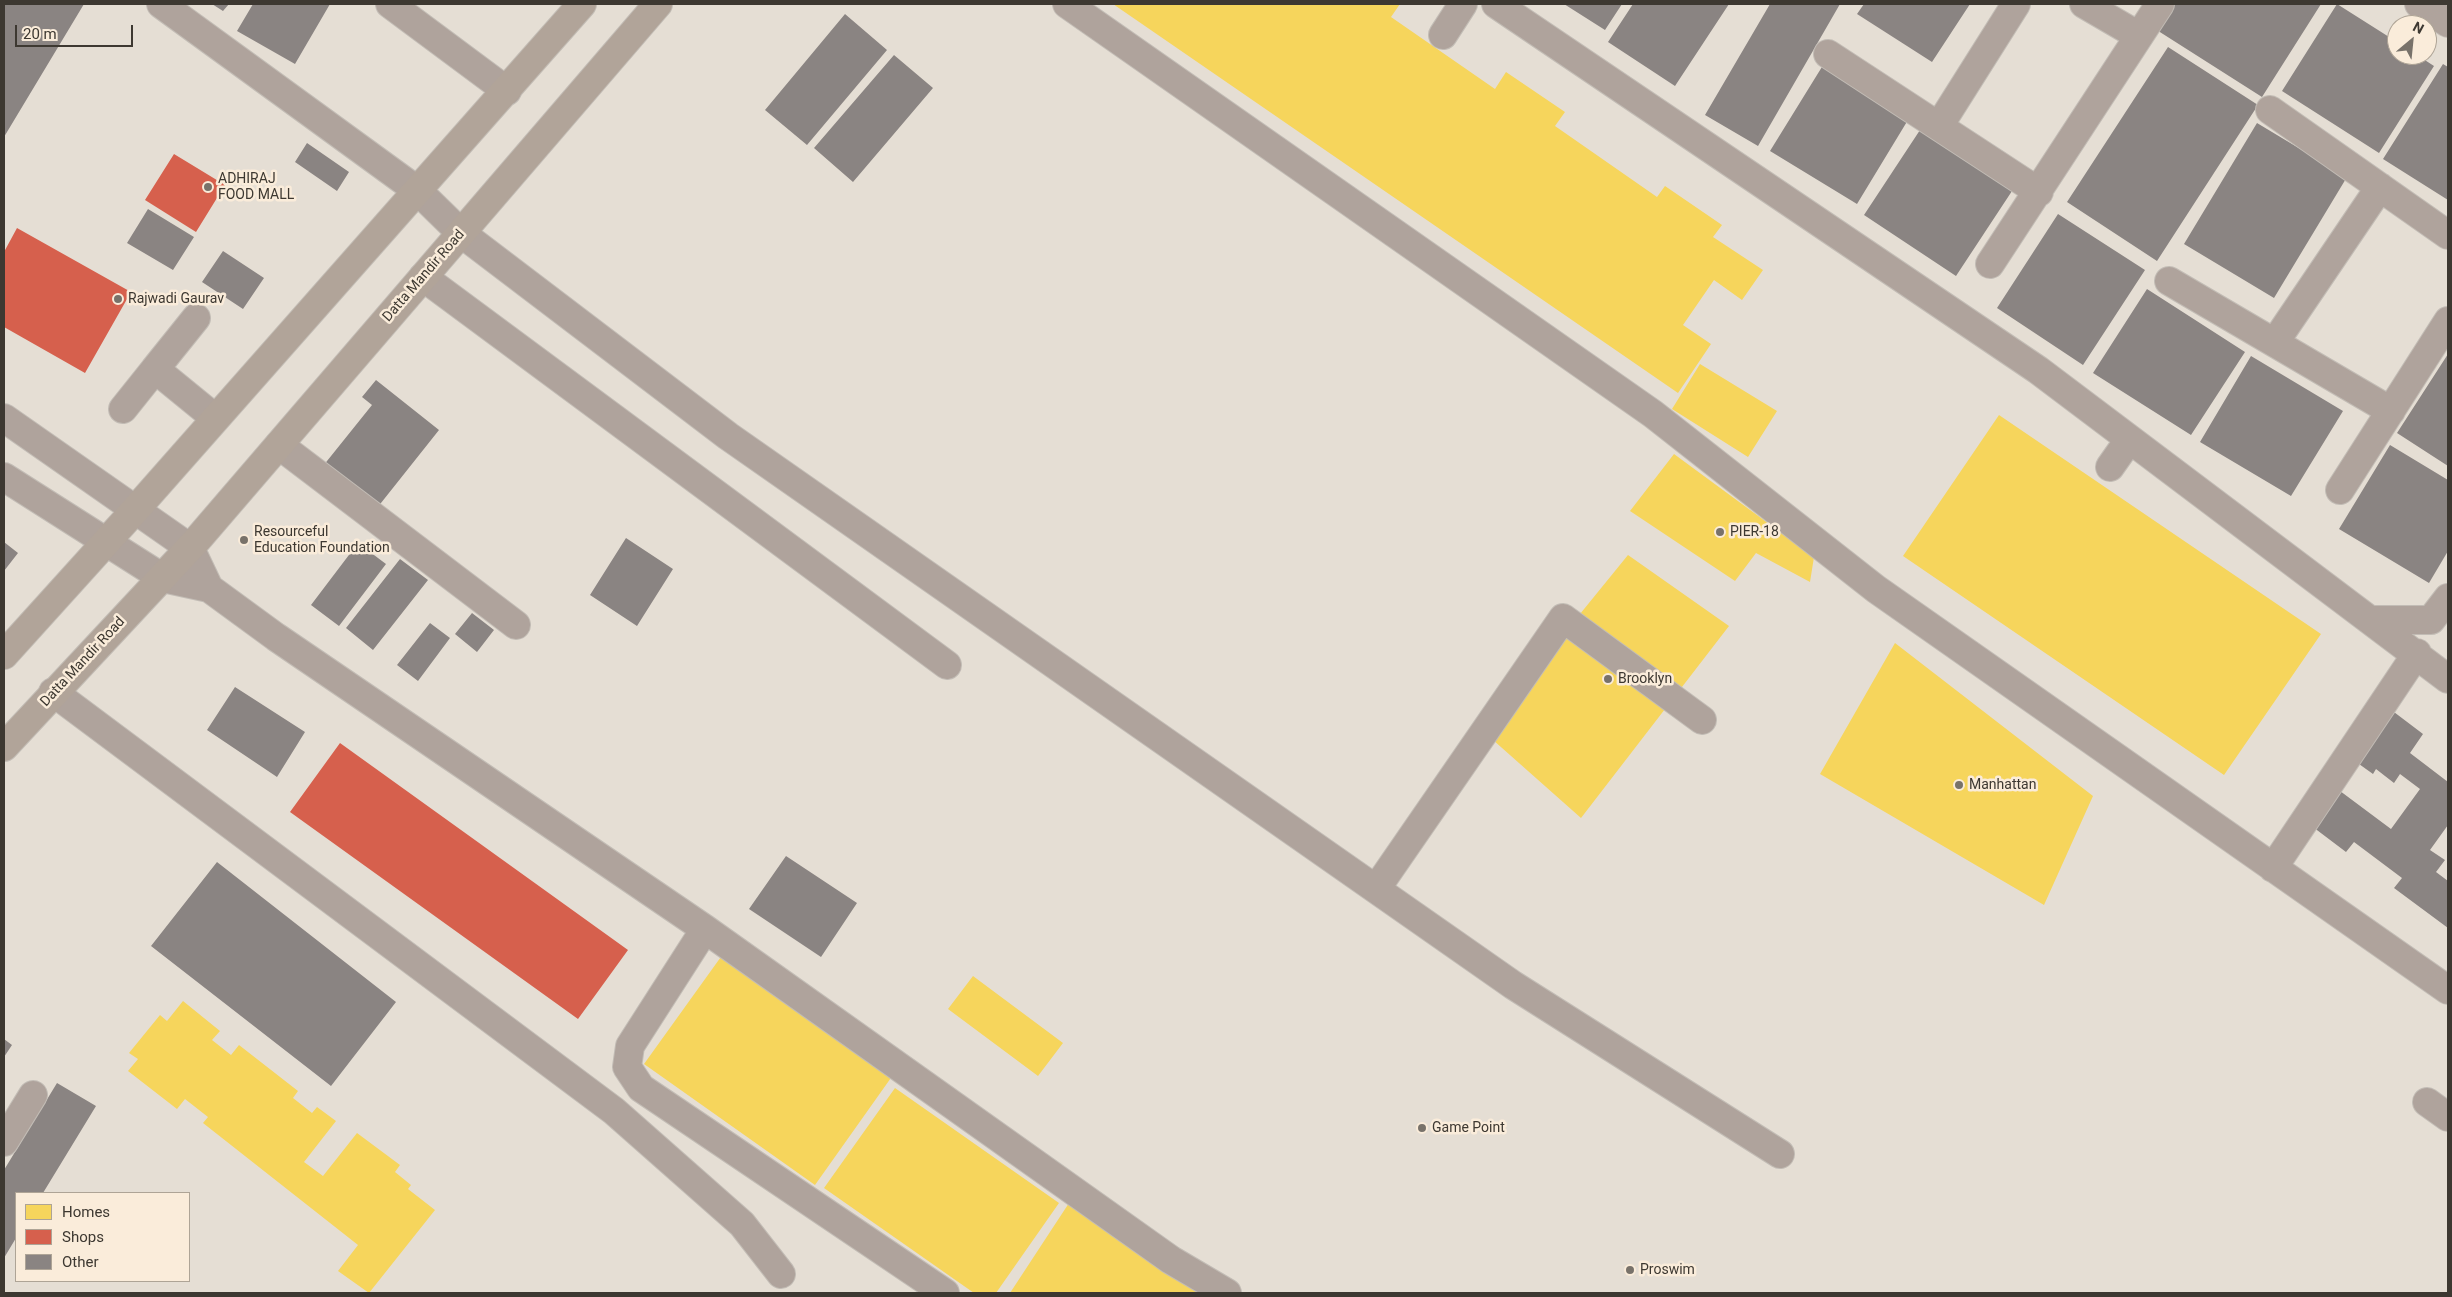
<!DOCTYPE html>
<style>
body{margin:0}
#map{position:relative;width:2452px;height:1297px;overflow:hidden;background:#e5ded4;font-family:Roboto,sans-serif}
canvas{display:block}
.frame{position:absolute;inset:0;border:5px solid #3d3831;pointer-events:none}
.legend{position:absolute;left:15px;top:1192px;width:175px;height:90px;box-sizing:border-box;background:#faecda;border:1px solid #aea496;margin:0;padding:6px 9px;list-style:none;font-size:15px;color:#3d3831}
.legend li{display:flex;align-items:center;gap:10px;height:25px}
.legend b{width:25px;border:1px solid #aea496}
.north{position:absolute;left:2387px;top:15px;width:50px;height:50px;box-sizing:border-box;background:#faecda;border:1px solid #aea496;border-radius:50%;rotate:28deg;font-size:14px;font-weight:700;line-height:20px;text-align:center;color:#3d3831}
.north::after{content:'';display:block;margin:auto;width:18px;height:22px;background:#78726a;clip-path:polygon(50% 0,100% 100%,50% 72%,0 100%)}
.scale{position:absolute;left:15px;top:25px;width:118px;height:22px;box-sizing:border-box;border:2px solid #3d3831;border-top:0;padding-left:6px;font-size:15px;line-height:18px;white-space:nowrap;color:#3d3831;-webkit-text-stroke:4px #faecda;paint-order:stroke}
</style>
<div id="map">
<canvas width="2452" height="1297"></canvas>
<div class="frame"></div>
<ul class="legend">
<li><b style="height:14px;background:#f6d55c"></b>Homes</li>
<li><b style="height:14px;background:#d6604d"></b>Shops</li>
<li><b style="height:14px;background:#8a8482"></b>Other</li>
</ul>
<div class="north">N</div>
<div class="scale">20 m</div>
</div>
<script>
const ctx = document.querySelector('canvas').getContext('2d');
ctx.lineJoin = 'round';
function paint(path, color) {
  ctx.fillStyle = color;
  ctx.fill(path, 'evenodd');
}
function stroke(path, color, width, dash) {
  ctx.strokeStyle = color;
  ctx.lineWidth = width;
  ctx.lineCap = dash ? 'butt' : 'round';
  ctx.setLineDash(dash || []);
  ctx.stroke(path);
}
function label(font, color, halo, rows, align = 'center') {
  ctx.font = font + ' Roboto,sans-serif';
  ctx.lineWidth = 5;
  ctx.setLineDash([]);
  ctx.textBaseline = 'middle';
  ctx.strokeStyle = halo;
  ctx.fillStyle = color;
  for (const [text, x, y, turn = 0] of rows) {
    ctx.save();
    ctx.translate(x, y);
    ctx.rotate((+turn || 0) * Math.PI / 180);
    ctx.textAlign = isNaN(turn) ? turn : align;
    if (halo) ctx.strokeText(text, 0, 0);
    ctx.fillText(text, 0, 0);
    ctx.restore();
  }
}
paint(new Path2D(`
 M1113,4H1400L1391,17L1495,89L1506,72L1565,112L1555,126L1657,197L1665,186L1722,225L1713,237L1763,270L1742,300L1714,280L1683,325L1711,344L1678,393Z
 M1700,364L1777,411L1748,457L1672,409Z
 M1999,415L2321,634L2224,775L1903,556Z
 M1674,454L1814,557L1810,582L1756,553L1735,581L1630,511Z
 M1628,555L1729,626L1581,818L1484,732Z
 M1895,643L2093,796L2044,905L1820,774Z
 M723,954L893,1075L815,1185L644,1064Z
 M973,976L1063,1043L1038,1076L948,1009Z
 M183,1001L220,1031L212,1040L231,1055L239,1045L298,1091L293,1098L312,1113L317,1107L336,1121L304,1162L323,1176L357,1133L400,1165L395,1172L411,1185L408,1189L435,1210L369,1293L338,1271L358,1245L203,1123L208,1117L185,1099L177,1109L128,1071L138,1059L129,1053L160,1015L167,1021Z
 M895,1088L1059,1203L996,1293H974L824,1188Z
 M1069,1203L1208,1293H1010Z`), '#f6d55c');
paint(new Path2D(`
 M174,154L225,185L196,232L145,200Z
 M17,228L131,292L85,373L4,327V252Z
 M340,743L628,950L578,1019L290,812Z`), '#d6604d');
paint(new Path2D(`
 M4,4H84L4,137Z
 M212,4H229L223,11Z
 M253,4H330L295,64L237,31Z
 M1564,4H1622L1605,30Z
 M1633,4H1729L1675,86L1608,42Z
 M1770,4H1840L1758,146L1705,115Z
 M1864,4H1970L1932,62L1857,14Z
 M2166,4H2321L2262,97L2152,27Z
 M2337,4L2397,42V55H2417L2434,66L2379,153L2282,91Z
 M845,14L887,50L807,145L765,110Z
 M2168,47L2258,105L2157,261L2067,202Z
 M894,55L933,88L853,182L814,148Z
 M1825,62L1911,115L1857,204L1770,151Z
 M2443,64L2448,67V200L2383,159Z
 M2257,123L2347,177L2274,298L2184,244Z
 M1920,130L2012,191L1956,276L1864,215Z
 M307,143L349,172L337,191L295,162Z
 M148,209L194,237L173,270L127,243Z
 M2058,214L2145,270L2083,365L1997,308Z
 M223,251L264,278L243,309L202,282Z
 M2147,289L2245,352L2191,435L2093,373Z
 M2448,354V466L2397,433Z
 M2251,356L2343,411L2291,496L2200,442Z
 M376,380L439,430L377,508L323,466L372,405L362,397Z
 M2390,445L2448,480V551L2429,583L2339,529Z
 M626,538L673,569L637,626L590,595Z
 M4,542L18,553L4,571Z
 M358,543L386,564L339,626L311,605Z
 M400,559L428,580L373,650L346,628Z
 M472,613L494,630L477,652L455,634Z
 M430,623L450,638L418,681L397,665Z
 M235,687L305,732L277,777L207,730Z
 M2390,709L2423,734L2410,753L2448,782V825L2430,850L2445,860L2436,872L2448,881V928L2394,888L2402,878L2354,842L2346,852L2305,821L2332,785L2391,829L2420,789L2400,774L2394,783L2376,769L2373,774L2352,759Z
 M786,856L857,903L821,957L749,909Z
 M217,862L396,1002L331,1086L151,946Z
 M4,1039L12,1045L4,1057Z
 M57,1083L96,1106L43,1193H16V1238L4,1258V1170Z`), '#8a8482');
const minor = new Path2D(`
 M161,4L418,191L461,233L728,436L1513,985L1780,1154
 M390,4L507,91
 M1067,4L1653,414L1876,589L2448,990
 M1496,4L2038,370L2448,679
 M2084,4L2139,36
 M2419,4L2448,23
 M1443,35L1463,4
 M1828,54L2039,192
 M2270,110L2448,235
 M1939,126L2016,4
 M1990,264L2160,4
 M423,277L947,665
 M2169,281L2391,411
 M196,318L155,369L215,418
 M2275,342L2380,187
 M123,409L155,369
 M4,418L190,548L209,588
 M279,445L516,625
 M2110,467L2129,440
 M4,477L163,578L209,588L276,637L705,929L1171,1260L1227,1293
 M2340,490L2448,321
 M2370,620H2431L2448,598
 M53,692L614,1111L742,1224L781,1274
 M2273,868L2417,653
 M1376,889L1563,618L1702,720
 M705,929L630,1046L627,1067L641,1088L945,1293
 M2427,1102L2448,1117
 M4,1142L33,1095`);
const major = new Path2D(`
 M4,655L136,509L582,4
 M4,747L197,540L658,4`);
stroke(minor, '#c2bcb5', 30);
stroke(major, '#c2bcb5', 30);
stroke(minor, '#afa39c', 28);
stroke(major, '#b1a499', 28);
for (const [x, y, r, color] of [
 [208,187,5,"#78726a"],
 [118,299,5,"#78726a"],
 [1720,532,5,"#78726a"],
 [244,540,5,"#78726a"],
 [1608,679,5,"#78726a"],
 [1959,785,5,"#78726a"],
 [1422,1128,5,"#78726a"],
 [1630,1270,5,"#78726a"]
]) {
  const dot = new Path2D();
  dot.arc(x, y, r, 0, 2 * Math.PI);
  ctx.fillStyle = color;
  ctx.fill(dot);
  stroke(dot, '#faecda', 2);
}
label('14px', '#3d3831', '#faecda', [
 ["ADHIRAJ",218,179],
 ["FOOD MALL",218,195],
 ["Rajwadi Gaurav",128,299],
 ["Resourceful",254,532],
 ["Education Foundation",254,548],
 ["PIER-18",1730,532],
 ["Brooklyn",1618,679],
 ["Manhattan",1969,785],
 ["Game Point",1432,1128],
 ["Proswim",1640,1270]
], 'left');
label('14px', '#3d3831', '#faecda', [
 ["Datta Mandir Road",424,276,-49],
 ["Datta Mandir Road",83,662,-47]
]);
</script>
